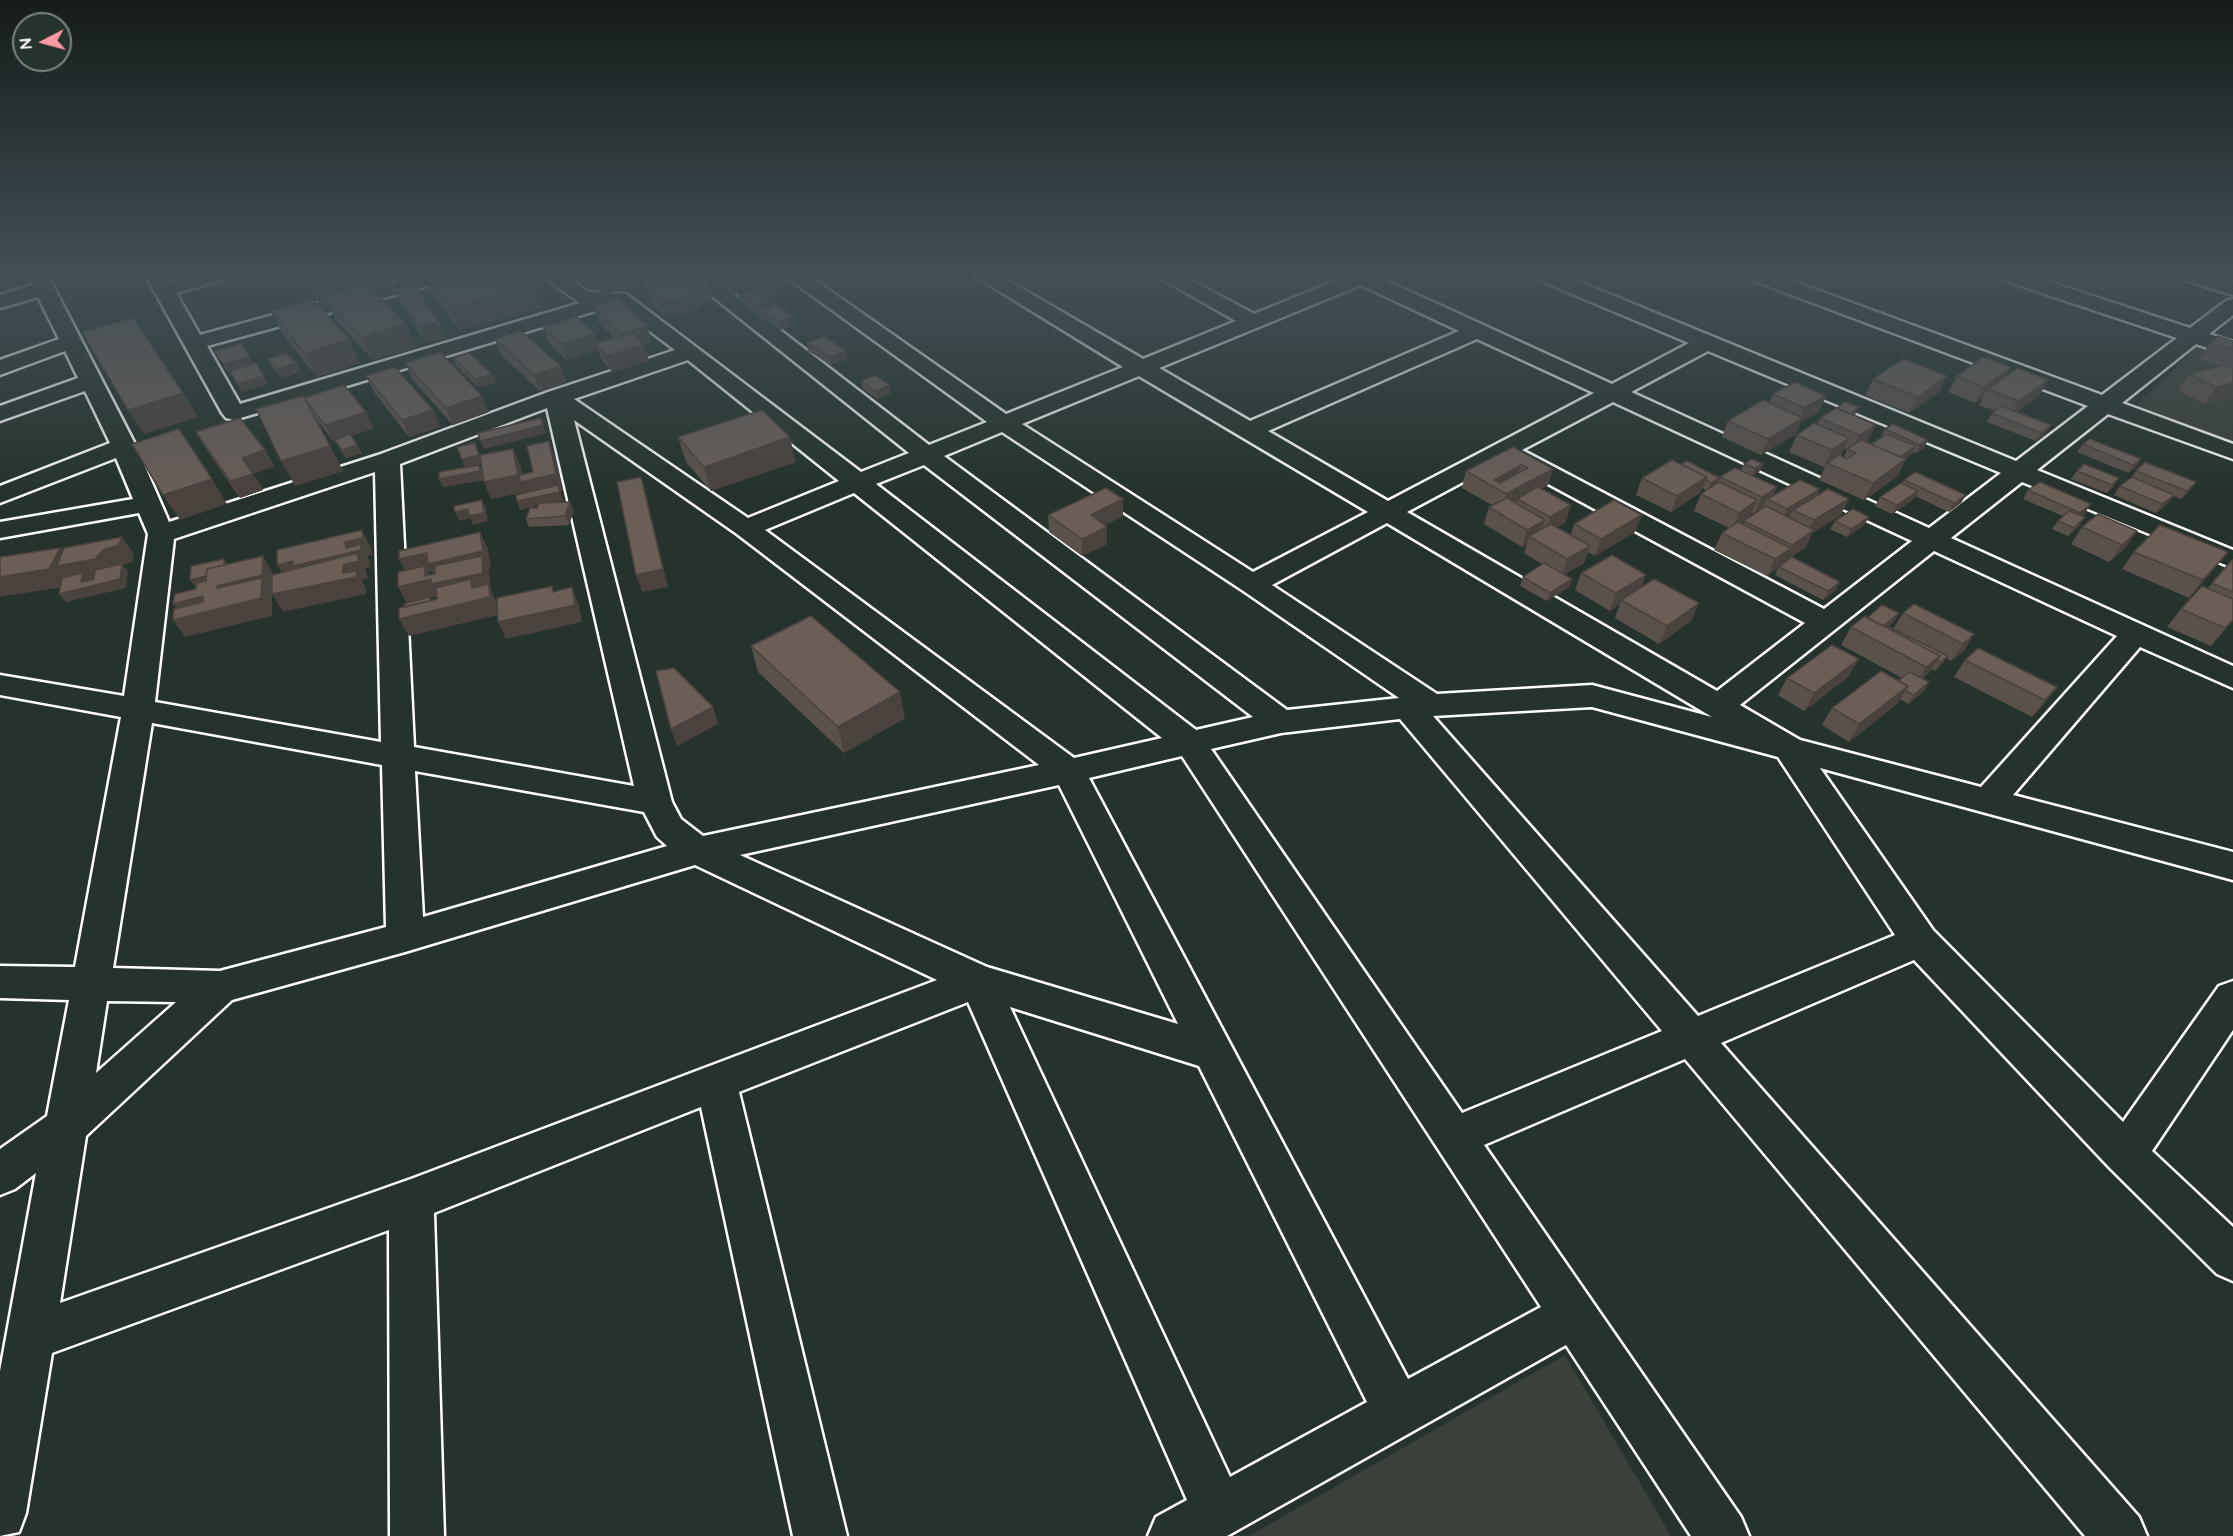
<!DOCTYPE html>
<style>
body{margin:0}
#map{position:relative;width:2233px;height:1536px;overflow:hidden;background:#26332d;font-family:"Architects Daughter",sans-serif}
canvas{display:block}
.north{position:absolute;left:12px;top:12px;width:60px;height:60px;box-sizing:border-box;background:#26332d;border:2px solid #7d8581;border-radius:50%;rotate:264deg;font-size:16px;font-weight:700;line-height:24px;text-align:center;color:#fff}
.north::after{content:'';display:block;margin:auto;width:21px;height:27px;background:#ff9aa2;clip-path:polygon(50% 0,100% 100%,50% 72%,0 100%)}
</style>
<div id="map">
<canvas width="2233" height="1536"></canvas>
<div class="north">N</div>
</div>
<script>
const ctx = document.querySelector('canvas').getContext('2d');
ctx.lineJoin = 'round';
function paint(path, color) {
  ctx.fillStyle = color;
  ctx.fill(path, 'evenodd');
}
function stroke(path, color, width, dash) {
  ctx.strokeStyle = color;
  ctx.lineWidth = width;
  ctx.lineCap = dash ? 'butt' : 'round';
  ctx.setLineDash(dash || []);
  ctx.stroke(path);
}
paint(new Path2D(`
 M2198,346L2233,357V445L2134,408Z
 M1565,1355L1671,1536H1249Z`), '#3a403a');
const minor = new Path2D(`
 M28,276H48L136,446L169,522L378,455L548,392L675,350L615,305L234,420L226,418L222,413L146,276H166L170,282L190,276H225L222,280L176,293L200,335L417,276H452L449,280L207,346L240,404L580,303L542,276H566L588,292L626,294L861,472L909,453L687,276H710L929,445L987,422L785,276H809L1006,414L1123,367L975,276H1000L1143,359L1236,321L1157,276H1183L1254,314L1347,276H1376L1612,384L1689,343L1539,280L1536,276H1565L2016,461L2088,406L1752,280L1749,276H1779L2102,395L2177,338L2003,280L2000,276H2032L2190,328L2226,301L2233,299V315L2209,334L2233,342V356L2196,344L2122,403L2233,444V459L2108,414L2037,470L2233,550V568L2022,482L1951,538L2233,666V688L2140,647L2013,795L2233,852V880L1820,768L1933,930L2123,1122L2219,986L2233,981V1030L2152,1151L2233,1227V1281L2217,1274L2110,1168L1914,960L1721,1043L2139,1517L2147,1536H2085L1685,1059L1484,1145L1741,1517L1749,1536H1691L1566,1345L1227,1536H1148L1156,1517L1187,1500L968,1002L739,1092L847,1536H793L701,1107L434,1213L444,1536H390L389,1230L52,1353L26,1513L19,1532L0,1536V1371L36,1173L15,1189L0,1195V1149L47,1116L69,1000L0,998V966L75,967L121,717L0,695V675L124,696L148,534L139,513L0,538V522L133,499L116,458L0,503V486L110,443L85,391L0,421V406L78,378L65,351L0,375V360L59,339L38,297L0,308V295L33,285ZM1361,285L1459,331L1250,421L1159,368ZM1477,339L1594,393L1388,501L1268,431ZM1708,351L2001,473L1929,528L1631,392ZM688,360L839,481L748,518L574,399ZM1139,376L1368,512L1253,572L1022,424ZM1613,402L1912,541L1824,609L1522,450ZM547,408L634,786L414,747L400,464ZM574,420L737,534L1039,765L703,836L681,819L672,802ZM1002,432L1242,590L1399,698L1287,710L944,456ZM1504,460L1805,623L1717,691L1407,512ZM924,465L1253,717L1196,730L876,484ZM375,472L381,742L155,702L174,539ZM854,493L1162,738L1074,758L765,530ZM1387,523L1712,717L1592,685L1437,694L1272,585ZM1934,551L2117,636L1981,787L1800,740L1740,705ZM1592,707L1778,757L1895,935L1698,1016L1433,716ZM1400,719L1662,1031L1462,1113L1211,749L1281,733ZM152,723L382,765L386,927L220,971L113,968ZM1182,756L1541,1307L1408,1379L1089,778ZM415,771L644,812L657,837L667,846L423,917ZM1059,785L1178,1024L987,967L740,855ZM695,865L937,980L411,1179L60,1303L86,1136L232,1000L405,952ZM107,1001L176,1002L96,1073ZM1010,1007L1199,1066L1367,1402L1230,1477Z
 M2182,276H2214L2233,282V295L2185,280Z`);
stroke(minor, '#fff', 5);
paint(minor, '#26332d');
paint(new Path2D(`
 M298,276H342L349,289L363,285L359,276L389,278L393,285L372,291L406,324L416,347L373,360L335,319L326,301L319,303Z
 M424,276H528L544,307L460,330L430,291Z
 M579,276H635L638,284L602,295Z
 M760,277L762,285L733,295L721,288L719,281Z
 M645,284L709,285L712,300L683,315L664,316L649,299Z
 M395,289L439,322L445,338L426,343L401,304Z
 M739,295H779L765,300L770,306L794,316L795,324L780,330L761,318L760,314L759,315L741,303Z
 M593,306L647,326L652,342L643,344L649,361L612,372L601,359L598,350L566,360L549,343L543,327L598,343L614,338L598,322Z
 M271,312L360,363L317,377L283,335Z
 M495,339L567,382L540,391L501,355Z
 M2233,341V397L2204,404L2178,390L2189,374L2220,366L2199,359L2210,343Z
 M807,343L848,359L831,365L808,351Z
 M453,358L496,382L479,388L456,366Z
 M268,359L301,371L282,378L272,367Z
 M405,363L489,412L453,425L412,379Z
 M2011,367L2006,376L2048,380L2039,396L2016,412L2051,425L2045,433L2036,441L1987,422L1992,413L1995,411L1979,405L1983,397L1975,403L1948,392L1957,376Z
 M366,376L433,410L440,427L409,437L374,392Z
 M1873,379L1939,392L1909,413L1865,395Z
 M861,381L891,393L878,399L863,389Z
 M1773,394L1819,412L1801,422L1796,434L1761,455L1722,437L1728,421L1769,403Z
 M304,398L374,428L351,436L362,453L346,458L335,441L334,442L313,415L343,471L295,486Z
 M1855,415L1854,416L1876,425L1866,442L1871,444L1882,437H1881L1885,429L1893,424L1924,448L1916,453L1913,452L1911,454L1905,459L1898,476L1864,500L1819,480L1826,465L1824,467L1789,452L1797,435L1817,425L1820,418ZM1844,449L1847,450L1844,457L1840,456Z
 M196,432L265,450L274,466L253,474L263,490L240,498L206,449Z
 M678,437H790L795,462L711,491L686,462Z
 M549,441L555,458L563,491H560L563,500L551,503L574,510L569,525L529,527L526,519L537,508L538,505L520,510L525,493L524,492L491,499L484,480L443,487L439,479L465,467L480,456L520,465L522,474L533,472ZM481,464L483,472L474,466Z
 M2083,444L2141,459L2135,468L2128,473L2077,452Z
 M1513,447L1553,469L1548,485L1541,489L1566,522L1557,527L1571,535L1574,524L1635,532L1595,556L1588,552L1584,563L1564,575L1569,587L1547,601L1520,586L1523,577L1542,564L1524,553L1527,544L1522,547L1484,524L1489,507L1492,505L1462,488L1466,471Z
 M1681,464L1720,477L1741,471L1744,464H1763L1759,472L1752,476L1777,487L1772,496L1820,489L1816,496L1849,499L1840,516L1812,533L1806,547L1784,562L1783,564L1836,590L1823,600L1775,575L1778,568L1767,576L1714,550L1722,533L1729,528L1694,511L1701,494L1706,490L1702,488L1700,493L1671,512L1636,495L1642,478ZM1752,513L1754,514L1744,521L1743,524L1741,523L1750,517Z
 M2077,471L2119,478L2114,486L2107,493L2071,479Z
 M2136,471L2196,482L2190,490L2181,499L2173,496L2168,503L2156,513L2114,495L2120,486L2131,478Z
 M1904,480L1966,495L1961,503L1949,512L1915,496L1914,499L1892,514L1875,506L1880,497L1902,483Z
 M2028,490L2085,513L2082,516L2079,526L2068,536L2052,529L2058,521L2063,516L2023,499Z
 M1123,499V516L1105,525L1107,544L1082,556L1049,532L1048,515Z
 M1869,517L1864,525L1847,537L1830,529L1835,521Z
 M2082,527L2137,531L2125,548L2109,562L2071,544Z
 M2134,552L2214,569L2189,598L2122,569Z
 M2232,560H2233V620L2211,646L2167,627L2181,609L2207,589Z
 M1581,573L1642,587L1691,621L1659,644L1615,618L1620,604L1610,611L1575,590Z
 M1899,613L1894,622L1887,628L1893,629L1903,613L1974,634L1963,652L1951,661L1946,658L1942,664L1935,671L1931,669L1929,673L1922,679L1929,682L1924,691L1908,704L1900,699L1897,704L1849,742L1822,725L1832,708L1898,681L1902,678L1841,645L1851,627L1867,618Z
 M751,646L905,718L844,753L758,672Z
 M1859,659L1848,677L1804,711L1778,695L1787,678Z
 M1965,660L2057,687L2044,704L2032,717L1954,677Z`), '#5b514b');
paint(new Path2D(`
 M597,276H635L638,284L602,295Z
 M760,277L762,285L733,295L732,288Z
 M389,278L393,285L368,292L364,284Z
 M344,279L351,294L324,296L326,301L319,303L312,288Z
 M536,284L544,307L460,330L451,307Z
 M709,285L712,300L683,315L664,316L660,301Z
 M777,287L779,295L758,302L757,295Z
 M770,303L771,311L759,310L760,314L759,315L757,307Z
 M794,316L795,324L780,330L778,322Z
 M439,322L445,338L426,343L419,327Z
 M406,324L416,347L373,360L362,337Z
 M647,326L652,342L625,350L620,334Z
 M595,334L600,348L596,343L598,350L566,360L561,344Z
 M349,339L360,363L317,377L305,354Z
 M644,345L649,361L612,372L606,356Z
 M846,351L848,359L831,365L830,357Z
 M250,357L254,365L227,372L223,364Z
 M297,363L301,371L282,378L278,369Z
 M561,366L567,382L540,391L534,375Z
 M2011,367L2002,383L1988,389L1983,397L1975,403L1984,387Z
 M492,374L496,382L479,388L476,380Z
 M264,376L268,384L242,392L237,384Z
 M1947,376L1939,392L1909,413L1918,397Z
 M2048,380L2039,396L2009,417L2019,401Z
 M2233,383V397L2204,404L2216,387Z
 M890,385L891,393L878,399L876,391Z
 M183,393L198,417L144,434L128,410Z
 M482,396L489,412L453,425L446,408Z
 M1826,396L1819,412L1801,422L1796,434L1761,455L1768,439L1799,421L1804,408Z
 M1859,407L1855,415L1841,428L1845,419Z
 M433,410L440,427L409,437L402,420Z
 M366,412L374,428L334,442L325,425Z
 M543,425L547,433L484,449L480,441Z
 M1876,425L1867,442L1851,452L1859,435Z
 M2051,425L2045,433L2036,441L2041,433Z
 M790,437L795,462L711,491L704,467Z
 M1849,438L1841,455L1829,463H1827L1824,467L1832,450Z
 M1928,440L1924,448L1916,453L1920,445Z
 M549,441L555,458L563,491H560L563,500L520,510L517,501L527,499L524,492L491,499L484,482L513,449L520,465L523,481L556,474Z
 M475,443L483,464L465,468L462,459Z
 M357,445L362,453L346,458L342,450Z
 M330,446L343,471L295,486L281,461Z
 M1916,446L1911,454L1892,467L1896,459Z
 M265,450L274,466L253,474L263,490L240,498L230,481L242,458Z
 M1906,459L1898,476L1864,500L1873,483Z
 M2141,459L2135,468L2128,473L2133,465Z
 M1763,464L1759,472L1751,477L1755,468Z
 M479,465L483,473L484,480L443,487L439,479Z
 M1521,465L1517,481L1492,486L1494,480Z
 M1553,469L1548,485L1520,501L1517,499L1516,503L1502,510L1506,494Z
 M641,477L646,494L668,587L642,592L636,575Z
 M1707,477L1700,493L1671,512L1677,496Z
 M1720,478L1716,486L1708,491L1711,483Z
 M2119,478L2114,486L2107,493L2112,485Z
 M212,479L227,504L180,520L163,495Z
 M2196,482L2190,490L2181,499L2187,491Z
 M1777,487L1770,501L1767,499L1763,508L1754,514L1762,497Z
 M1820,489L1811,506L1793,510L1788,521L1779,526L1787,509Z
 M1918,491L1914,499L1892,514L1897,505Z
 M1966,495L1961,503L1949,512L1954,503Z
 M2174,495L2168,503L2156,513L2162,504Z
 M1123,499V516L1091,532V515Z
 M1849,499L1840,516L1812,533L1806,547L1784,562L1782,565L1767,576L1775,559L1791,548L1792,545L1807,534L1814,520Z
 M482,500L486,508L488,521L473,525L470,518L459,521L455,512L468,509Z
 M1757,500L1750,517L1732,530L1739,513Z
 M570,502L574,510L569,525L565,516Z
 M2091,504L2085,513L2074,521L2080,513Z
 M1571,505L1566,522L1545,534L1550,517Z
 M1642,515L1635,532L1595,556L1601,539Z
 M1869,517L1864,525L1847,537L1851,529Z
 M2085,517L2079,526L2068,536L2074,528Z
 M1545,520L1540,537L1529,536L1527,544L1522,547L1527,530Z
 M1107,527V544L1082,556V539Z
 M362,530L371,547L372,555L367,556L370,561L371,567L365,568L368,578L362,580L366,588V594L283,612L272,594L288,582L277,565L346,548L345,542Z
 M2137,531L2125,548L2109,562L2122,545Z
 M480,532L488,549L491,569H488L489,573L491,590L496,601L498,615L409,636L399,619L407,604L398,587L408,577L399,559ZM432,571L436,581L434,584L428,572ZM438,596L434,606L430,598Z
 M122,537L134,554L132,562L123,565L128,572L126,588L66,602L59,594L63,587L0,597V577L60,548L72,564L103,550Z
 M1590,546L1584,563L1562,576L1567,559Z
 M2228,552L2214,569L2189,598L2203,580Z
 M263,556L273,574V592L271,593L272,595V616L185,637L173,620L183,617L173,604L217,586Z
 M224,559L230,568L229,581L196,588L190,580Z
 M1646,575L1640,592L1621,600L1620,604L1610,611L1616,593Z
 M1572,579L1569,587L1547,601L1550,593Z
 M1840,582L1836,590L1823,600L1828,591Z
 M552,586L559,604L572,587L579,605L582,622L506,639L498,622L553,592Z
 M1699,603L1691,621L1659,644L1667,626Z
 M1899,613L1894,622L1873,639L1878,630Z
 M1974,634L1963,652L1951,661L1963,644Z
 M1940,656L1929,673L1915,685L1926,667Z
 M1948,656L1942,664L1935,671L1940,662Z
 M1859,659L1848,677L1804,711L1814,693Z
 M1929,682L1924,691L1908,704L1914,695Z
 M1908,686L1897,704L1849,742L1859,724Z
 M2057,687L2044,704L2032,717L2045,700Z
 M900,692L905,718L844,753L838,727Z
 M713,707L718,724L677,746L671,729Z`), '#4a423d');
const building = new Path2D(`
 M303,276H342L344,279L312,288Z
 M359,276H388L389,278L364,284Z
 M427,276H528L536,284L451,307Z
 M673,276H696L709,285L679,299L660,301L645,284Z
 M730,276H759L760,277L732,288L719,281Z
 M366,284L406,324L362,337L324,296Z
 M413,284L439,322L419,327L395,289Z
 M772,284L777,287L757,295L770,303L757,307L739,295Z
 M312,299L349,339L305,354L271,312Z
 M619,299L647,326L620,334L593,306Z
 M775,304L794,316L778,322L759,310Z
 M577,317L595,334L561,344L543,327Z
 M133,318L183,393L128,410L82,332Z
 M521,331L561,366L534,375L495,339Z
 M633,333L644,345L606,356L596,343Z
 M824,336L846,351L830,357L807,343Z
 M2218,336L2233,341V350L2210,343Z
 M241,344L250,357L223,364L214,351Z
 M440,352L482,396L446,408L405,363Z
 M286,353L297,363L278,369L268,359Z
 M469,353L492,374L476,380L453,358Z
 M1983,357L2011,367L1984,387L1957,376Z
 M1903,359L1947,376L1918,397L1873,379Z
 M256,363L264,376L237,384L230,371Z
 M2224,365L2233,369V383L2216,387L2189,374Z
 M395,367L433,410L402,420L366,376Z
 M2018,368L2048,380L2019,401L1988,389Z
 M875,375L890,385L876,391L861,381Z
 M1795,382L1826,396L1804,408L1773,394Z
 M344,385L366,412L325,425L304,398Z
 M303,396L330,446L281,461L256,409Z
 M1763,400L1803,418L1768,439L1728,421Z
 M1845,402L1859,407L1850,414L1837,408Z
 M2001,406L2051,425L2041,433L1992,413Z
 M1837,408L1876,425L1859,435L1820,418Z
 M762,410L790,437L704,467L678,437Z
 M240,418L265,450L242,458L253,474L230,481L196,432Z
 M541,418L543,425L480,441L478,433Z
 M1814,423L1849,438L1832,450L1797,435Z
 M1893,424L1928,440L1920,445L1885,429Z
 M179,429L212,479L163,495L132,444Z
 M350,434L357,445L342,450L335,440Z
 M1887,434L1916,446L1900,457L1871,444Z
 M2090,439L2141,459L2133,465L2083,444Z
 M1861,440L1906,459L1873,483L1827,463L1839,455L1847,459L1856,453L1847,449Z
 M549,441L556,474L520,482L519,475L533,472L527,446Z
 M475,443L479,455L462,459L457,447Z
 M1513,447L1553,469L1506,494L1466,471ZM1521,465L1528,468L1500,483L1494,480Z
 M513,449L518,475L484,482L480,455Z
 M1752,459L1763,464L1755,468L1744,464Z
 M1672,460L1707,477L1677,496L1642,478Z
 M1687,461L1720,478L1711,483L1706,480L1707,477L1681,464Z
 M2145,462L2196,482L2187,491L2136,471Z
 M2084,464L2119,478L2112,485L2077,471Z
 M479,465L480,471L439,479V472Z
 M1735,468L1777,487L1762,497L1720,477Z
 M1915,472L1966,495L1954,503L1904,480Z
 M641,477L663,569L636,575L617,482Z
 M2132,477L2174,495L2162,504L2120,486Z
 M1800,480L1820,489L1787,509L1767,499Z
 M1719,482L1757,500L1739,513L1701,494Z
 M2040,482L2091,504L2080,513L2028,490Z
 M1901,483L1918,491L1897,505L1880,497Z
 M558,485L560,492L517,501L516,495Z
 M1538,487L1571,505L1550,517L1517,499Z
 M1106,488L1123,499L1091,515L1107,527L1082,539L1048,515Z
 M1828,489L1849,499L1814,520L1793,510Z
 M1507,498L1545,520L1527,530L1489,507Z
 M482,500L484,513L469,516L468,509L455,512L454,506Z
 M1614,500L1642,515L1601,539L1574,524Z
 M570,502L565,516L526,519L530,508H537L539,503Z
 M1766,506L1814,530L1792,545L1744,521Z
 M1853,509L1869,517L1851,529L1835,521Z
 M2069,511L2085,517L2074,528L2058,521Z
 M2098,514L2137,531L2122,545L2082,527Z
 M1738,522L1791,548L1775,559L1722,533Z
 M1551,524L1590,546L1567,559L1529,536Z
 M2160,525L2228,552L2203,580L2134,552Z
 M362,530L363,538L345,542L346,548L361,544V550L293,566V561L277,565V550Z
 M480,532L483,551L428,564L427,553L399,559V551Z
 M122,537L119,545L103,550L95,559L57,566L64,548Z
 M60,548L49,569L0,577V557Z
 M357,553L359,561L343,565V573L357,571L356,577L272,594V575Z
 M1612,555L1646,575L1616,593L1581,573Z
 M263,556L262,575L217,586V588L262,578L261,598L173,620L174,609L203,602V596L173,604L175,594L196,589L197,583L206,581L207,569Z
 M482,556L483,573L431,584V579L398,587V572L425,566V576L435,574V566Z
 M1792,557L1840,582L1828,591L1779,567Z
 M224,559V565L207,569L206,576L190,580L191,566Z
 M2232,560H2233V592L2212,583Z
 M1544,563L1572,579L1550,593L1523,577Z
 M122,564L120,579L59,594L62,578L83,573L81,582L94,579L95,570Z
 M471,579L472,588L488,584L490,597L399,619V608L437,599L436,588Z
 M1654,579L1699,603L1667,626L1621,600Z
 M552,586L553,592L572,587L575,605L498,622L497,598Z
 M2202,586L2233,599V620L2225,628L2181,609Z
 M429,597L430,601L405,607L404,604Z
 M1914,604L1974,634L1963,644L1903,613Z
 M1882,605L1899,613L1883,626L1867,618Z
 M811,616L900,692L838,727L751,646Z
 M1865,616L1940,656L1926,667L1851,627Z
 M1889,627L1948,656L1940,662L1937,661L1940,656L1888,628Z
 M1832,645L1859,659L1814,693L1787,678Z
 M1978,648L2057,687L2045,700L1965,660Z
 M674,668L713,707L671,729L656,671Z
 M1881,671L1908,686L1859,724L1832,708Z
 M1910,672L1929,682L1914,695L1906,691L1908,686L1898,681Z`);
paint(building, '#6a5e57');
stroke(building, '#4a423d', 1.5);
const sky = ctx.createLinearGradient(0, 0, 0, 492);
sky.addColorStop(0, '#151c19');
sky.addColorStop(0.56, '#415057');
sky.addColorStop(1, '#41505700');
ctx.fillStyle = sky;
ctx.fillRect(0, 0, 2233, 492);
</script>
